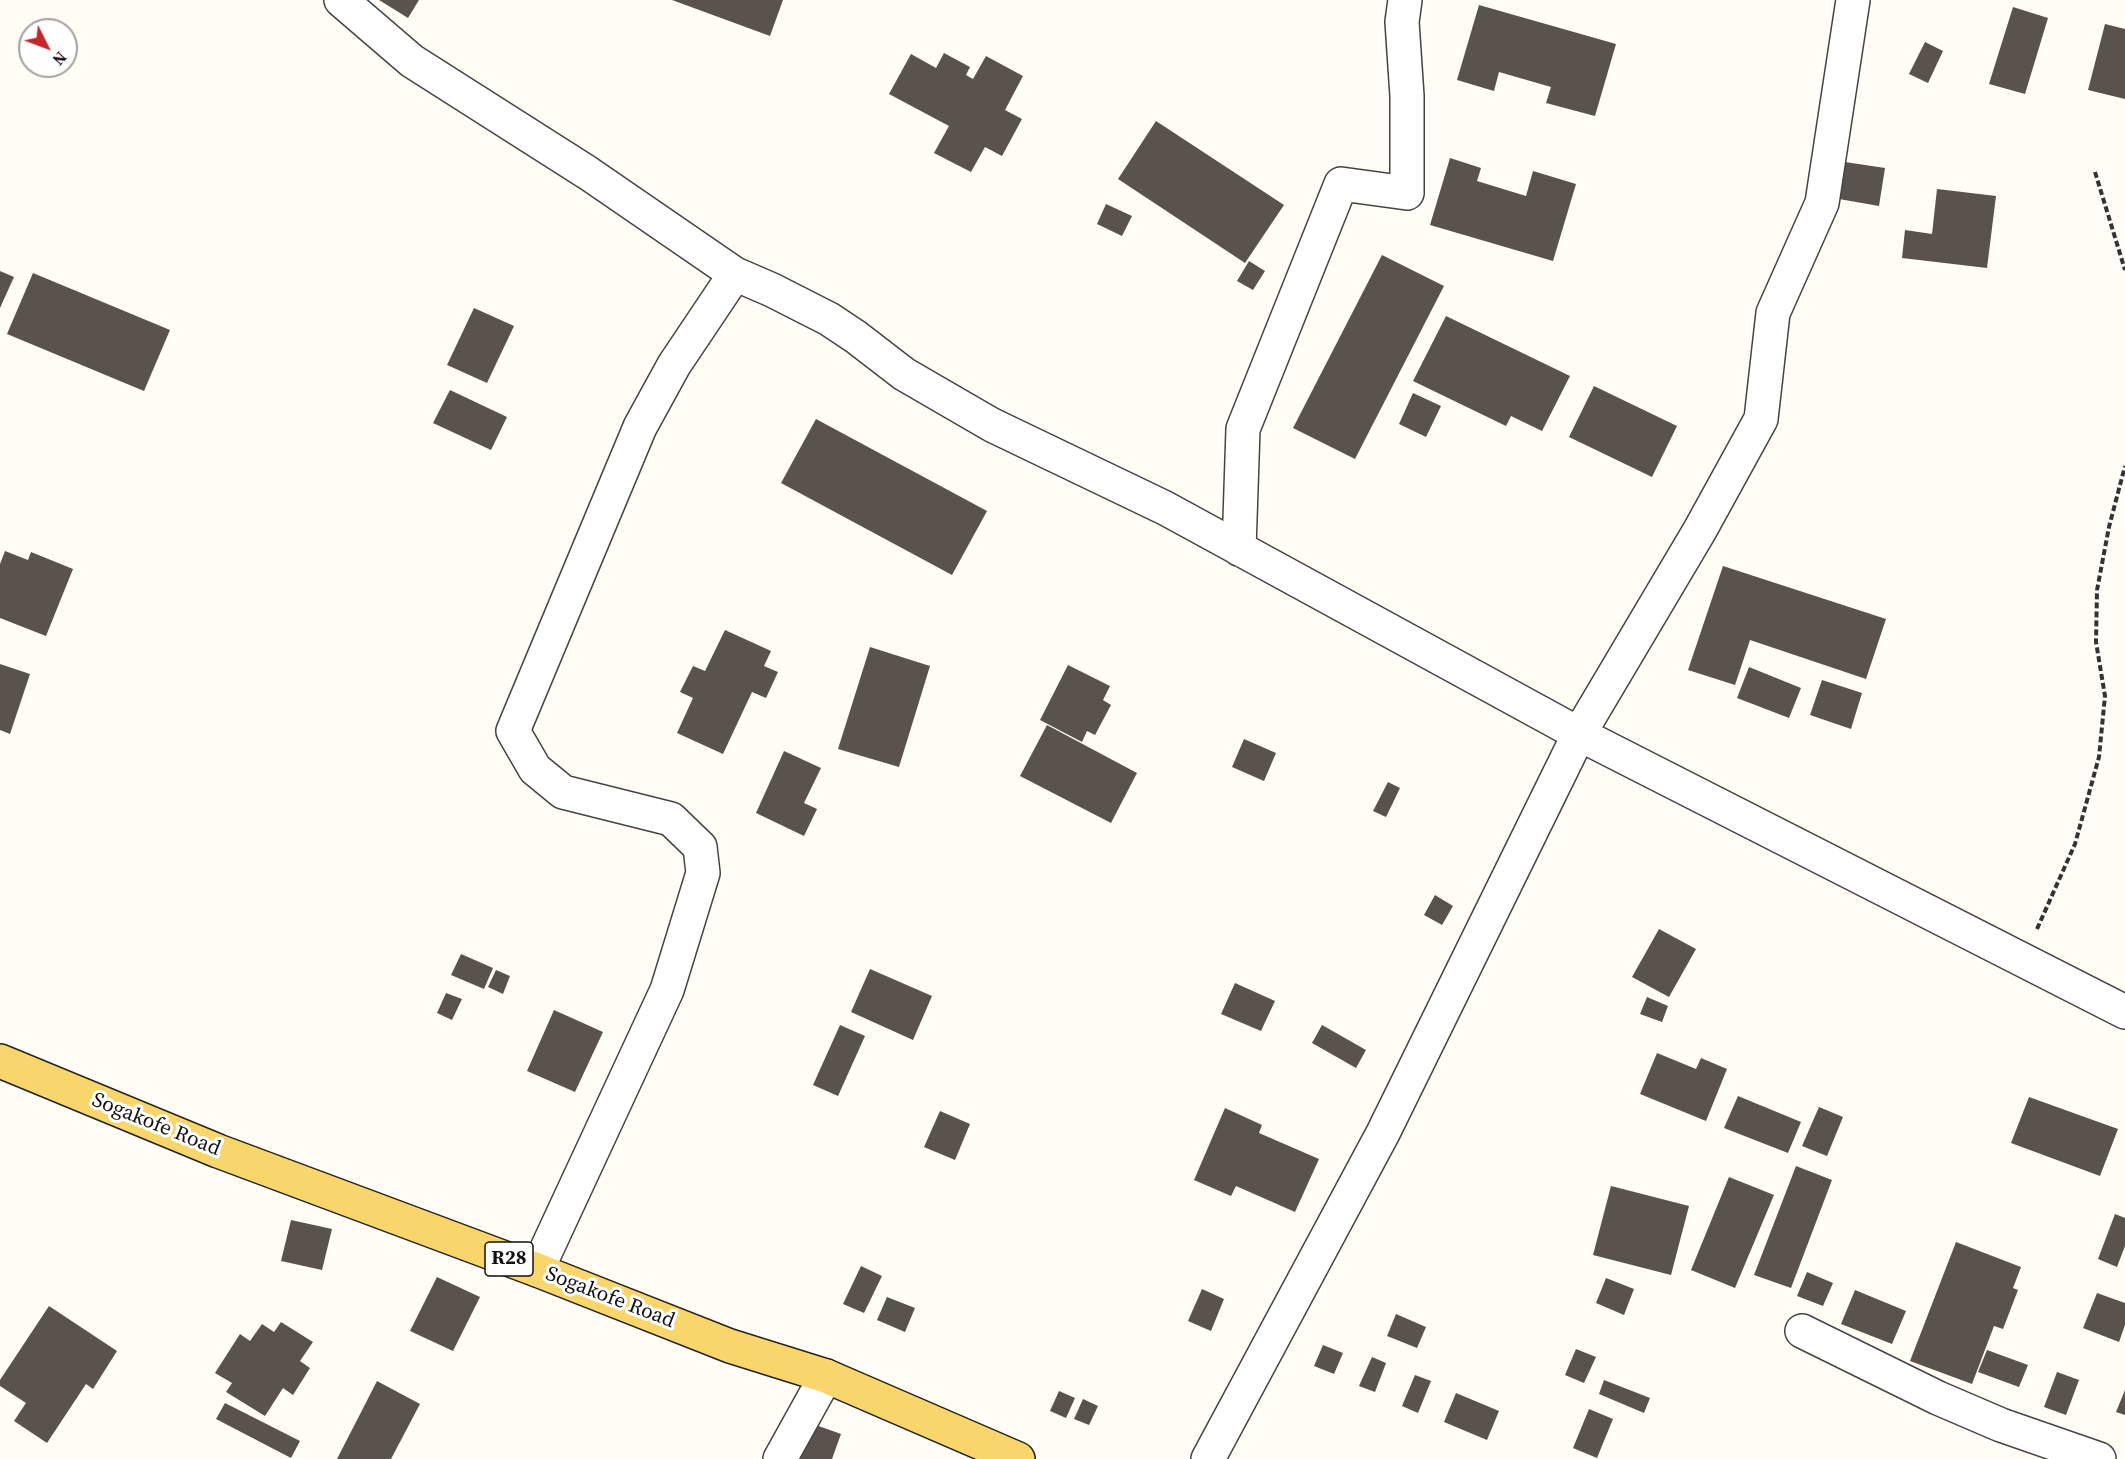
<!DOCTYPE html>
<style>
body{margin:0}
#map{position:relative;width:2125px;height:1459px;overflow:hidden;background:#fffdf5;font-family:"Source Serif 4",serif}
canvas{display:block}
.north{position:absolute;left:18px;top:18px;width:60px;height:60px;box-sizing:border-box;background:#fff;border:2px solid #a0a0a0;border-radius:50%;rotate:132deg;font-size:16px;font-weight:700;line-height:24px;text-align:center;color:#111}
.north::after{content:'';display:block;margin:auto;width:21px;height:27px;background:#c4262e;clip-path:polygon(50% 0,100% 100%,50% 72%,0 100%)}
</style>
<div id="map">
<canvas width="2125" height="1459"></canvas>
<div class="north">N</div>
</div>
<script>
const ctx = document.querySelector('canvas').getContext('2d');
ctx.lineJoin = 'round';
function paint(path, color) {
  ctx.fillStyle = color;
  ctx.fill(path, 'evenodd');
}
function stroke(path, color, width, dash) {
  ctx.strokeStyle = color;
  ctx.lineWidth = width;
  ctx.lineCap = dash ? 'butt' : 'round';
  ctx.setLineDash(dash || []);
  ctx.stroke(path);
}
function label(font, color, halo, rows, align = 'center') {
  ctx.font = font + ' "Source Serif 4",serif';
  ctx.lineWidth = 6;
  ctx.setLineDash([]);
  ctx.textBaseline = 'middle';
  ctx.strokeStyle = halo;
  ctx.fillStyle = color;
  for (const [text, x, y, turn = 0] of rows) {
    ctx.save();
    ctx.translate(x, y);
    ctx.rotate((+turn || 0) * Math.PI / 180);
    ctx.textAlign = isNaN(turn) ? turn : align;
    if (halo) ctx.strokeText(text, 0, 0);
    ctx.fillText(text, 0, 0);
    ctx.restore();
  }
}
paint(new Path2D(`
 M379,0H419L408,18Z
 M672,0H783L770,36Z
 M1479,5L1616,44L1595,116L1546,103L1551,87L1499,72L1494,91L1457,80Z
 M2013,7L2048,18L2025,94L1989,84Z
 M2105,24L2125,29V99L2088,90Z
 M1925,42L1943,51L1928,83L1909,74Z
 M944,53L970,67L966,75L973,79L986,56L1023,76L1005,110L1022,119L1002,156L985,147L971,172L934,153L949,126L889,94L911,54L936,68Z
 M1156,121L1284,205L1245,263L1118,179Z
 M1450,158L1481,168L1477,181L1526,196L1533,171L1576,184L1553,261L1430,225Z
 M1845,162L1885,168L1879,206L1839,199Z
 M1937,189L1996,196L1987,268L1902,258L1905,230L1932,234Z
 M1106,204L1132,216L1122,236L1097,224Z
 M1382,255L1444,286L1355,459L1293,428Z
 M1249,261L1265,271L1253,290L1237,281Z
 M0,271L14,277L0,308Z
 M33,273L170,330L144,391L7,334Z
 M474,308L514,326L487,383L447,365Z
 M1446,316L1570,376L1542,431L1511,416L1506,426L1413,381Z
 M1594,386L1677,426L1652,477L1569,437Z
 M450,390L507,417L491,450L433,423Z
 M1413,393L1441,406L1426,437L1399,424Z
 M816,419L987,511L952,575L781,483Z
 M5,551L28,560L31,552L73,569L46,636L0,618V564Z
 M1723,566L1886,619L1866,679L1750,640L1735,685L1688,670Z
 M725,630L771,651L764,666L778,672L766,698L752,692L723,754L677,733L693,698L680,692L693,666L705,671Z
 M870,647L930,666L899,767L838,749Z
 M0,664L30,674L10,734L0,730Z
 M1068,665L1110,686L1103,700L1111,705L1095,735L1087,731L1082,742L1040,720Z
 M1749,667L1801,688L1789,718L1737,698Z
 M1822,680L1862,693L1851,729L1810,715Z
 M1047,725L1137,773L1111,823L1020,776Z
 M1244,739L1276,753L1264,781L1232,767Z
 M784,751L821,768L804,803L817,809L804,836L756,813Z
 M1388,782L1400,788L1386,817L1373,811Z
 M1435,895L1453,906L1442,925L1424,915Z
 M1659,929L1696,949L1669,997L1632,977Z
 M461,954L493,968L484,989L451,975Z
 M870,969L932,996L913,1040L851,1012Z
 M496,970L510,976L503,994L488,987Z
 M1235,983L1275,1001L1261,1031L1221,1014Z
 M446,993L462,999L452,1020L437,1013Z
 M1647,997L1668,1006L1662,1022L1640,1014Z
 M554,1010L603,1032L575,1092L527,1071Z
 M840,1025L865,1036L838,1096L813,1085Z
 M1322,1025L1366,1050L1356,1068L1312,1043Z
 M1657,1053L1696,1069L1701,1058L1727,1069L1706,1121L1640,1094Z
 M1738,1096L1801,1122L1788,1153L1724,1128Z
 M2029,1097L2118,1129L2100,1176L2011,1143Z
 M1819,1107L1843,1117L1827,1156L1802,1146Z
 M1225,1108L1262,1125L1259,1133L1319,1159L1295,1212L1236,1186L1231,1196L1194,1180Z
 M940,1111L970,1124L955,1160L924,1147Z
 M1796,1166L1832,1180L1791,1288L1754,1275Z
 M1729,1177L1774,1195L1735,1288L1691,1270Z
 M1611,1186L1689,1206L1671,1275L1593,1255Z
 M2115,1214L2125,1218V1246L2117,1267L2098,1259Z
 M291,1220L332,1229L322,1270L281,1261Z
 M1956,1242L2021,1267L2013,1288L2018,1290L2003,1329L1994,1326L1972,1384L1910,1361Z
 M861,1266L882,1276L864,1313L843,1304Z
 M1807,1272L1833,1283L1823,1306L1797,1296Z
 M437,1277L480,1297L453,1351L410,1331Z
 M1606,1278L1634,1289L1624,1315L1596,1303Z
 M1202,1289L1224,1299L1211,1331L1188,1321Z
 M1855,1290L1906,1311L1892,1344L1841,1324Z
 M2097,1293L2125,1303V1325L2119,1342L2083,1328Z
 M887,1297L915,1308L905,1332L877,1320Z
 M49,1306L117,1351L93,1389L86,1384L47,1443L14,1421L26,1403L0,1386V1380Z
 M1396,1314L1426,1327L1417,1348L1387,1336Z
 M281,1322L313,1342L300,1361L310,1368L293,1395L283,1388L265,1416L226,1392L232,1383L215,1373L240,1334L250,1341L262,1324L274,1332Z
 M1323,1345L1343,1353L1334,1374L1314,1366Z
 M1576,1349L1596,1357L1584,1383L1565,1375Z
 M1987,1350L2028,1365L2019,1387L1978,1372Z
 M1372,1357L1386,1363L1375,1392L1359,1386Z
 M2057,1372L2079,1380L2066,1415L2044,1407Z
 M1415,1375L1431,1381L1418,1413L1402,1406Z
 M1604,1380L1650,1398L1644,1413L1599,1394Z
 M377,1381L420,1404L391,1459H337Z
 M2125,1390V1415L2116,1412Z
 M1059,1391L1075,1398L1066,1418L1050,1411Z
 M1456,1393L1499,1411L1487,1440L1444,1422Z
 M1083,1399L1098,1406L1089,1425L1074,1419Z
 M225,1403L300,1441L291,1458L216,1419Z
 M1589,1409L1613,1419L1597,1458L1573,1448Z
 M813,1424L841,1434L832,1459H800Z`), '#5a524d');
const minor = new Path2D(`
 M341,0L412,61L588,173L735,274
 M1239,549L1243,429L1341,184L1407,193V96L1402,22L1405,0
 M537,1270L667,990L703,873L700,847L671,819L563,792L535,769L513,731L640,427L674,365L735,274L772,290L829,319L856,337L904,374L992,425L1165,508L1579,734L2125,1012
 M1802,1331L1938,1398L2001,1425L2099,1459
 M780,1459L826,1376
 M1208,1459L1383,1133L1579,734L1700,530L1761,419L1773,313L1822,203L1853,0`);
const major = new Path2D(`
 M0,1061L218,1151L537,1270L730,1346L826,1376L1018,1459`);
stroke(minor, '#444', 36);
stroke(major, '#222', 36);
stroke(new Path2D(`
 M2095,172L2125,270
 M2037,929L2075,844L2099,757L2105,696L2096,642L2097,590L2109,527L2125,466`), '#333', 4, [6, 3]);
stroke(minor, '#fff', 33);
stroke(major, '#f9d66b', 33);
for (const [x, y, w] of [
 [509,1259,48]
]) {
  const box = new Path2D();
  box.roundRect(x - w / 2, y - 17, w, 34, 4.5);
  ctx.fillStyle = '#fff';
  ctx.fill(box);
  stroke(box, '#111', 1.5);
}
label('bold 20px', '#111', null, [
 ["R28",509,1259]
]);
label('21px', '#111', '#fff', [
 ["Sogakofe Road",156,1125,22],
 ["Sogakofe Road",610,1298,21]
]);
</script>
